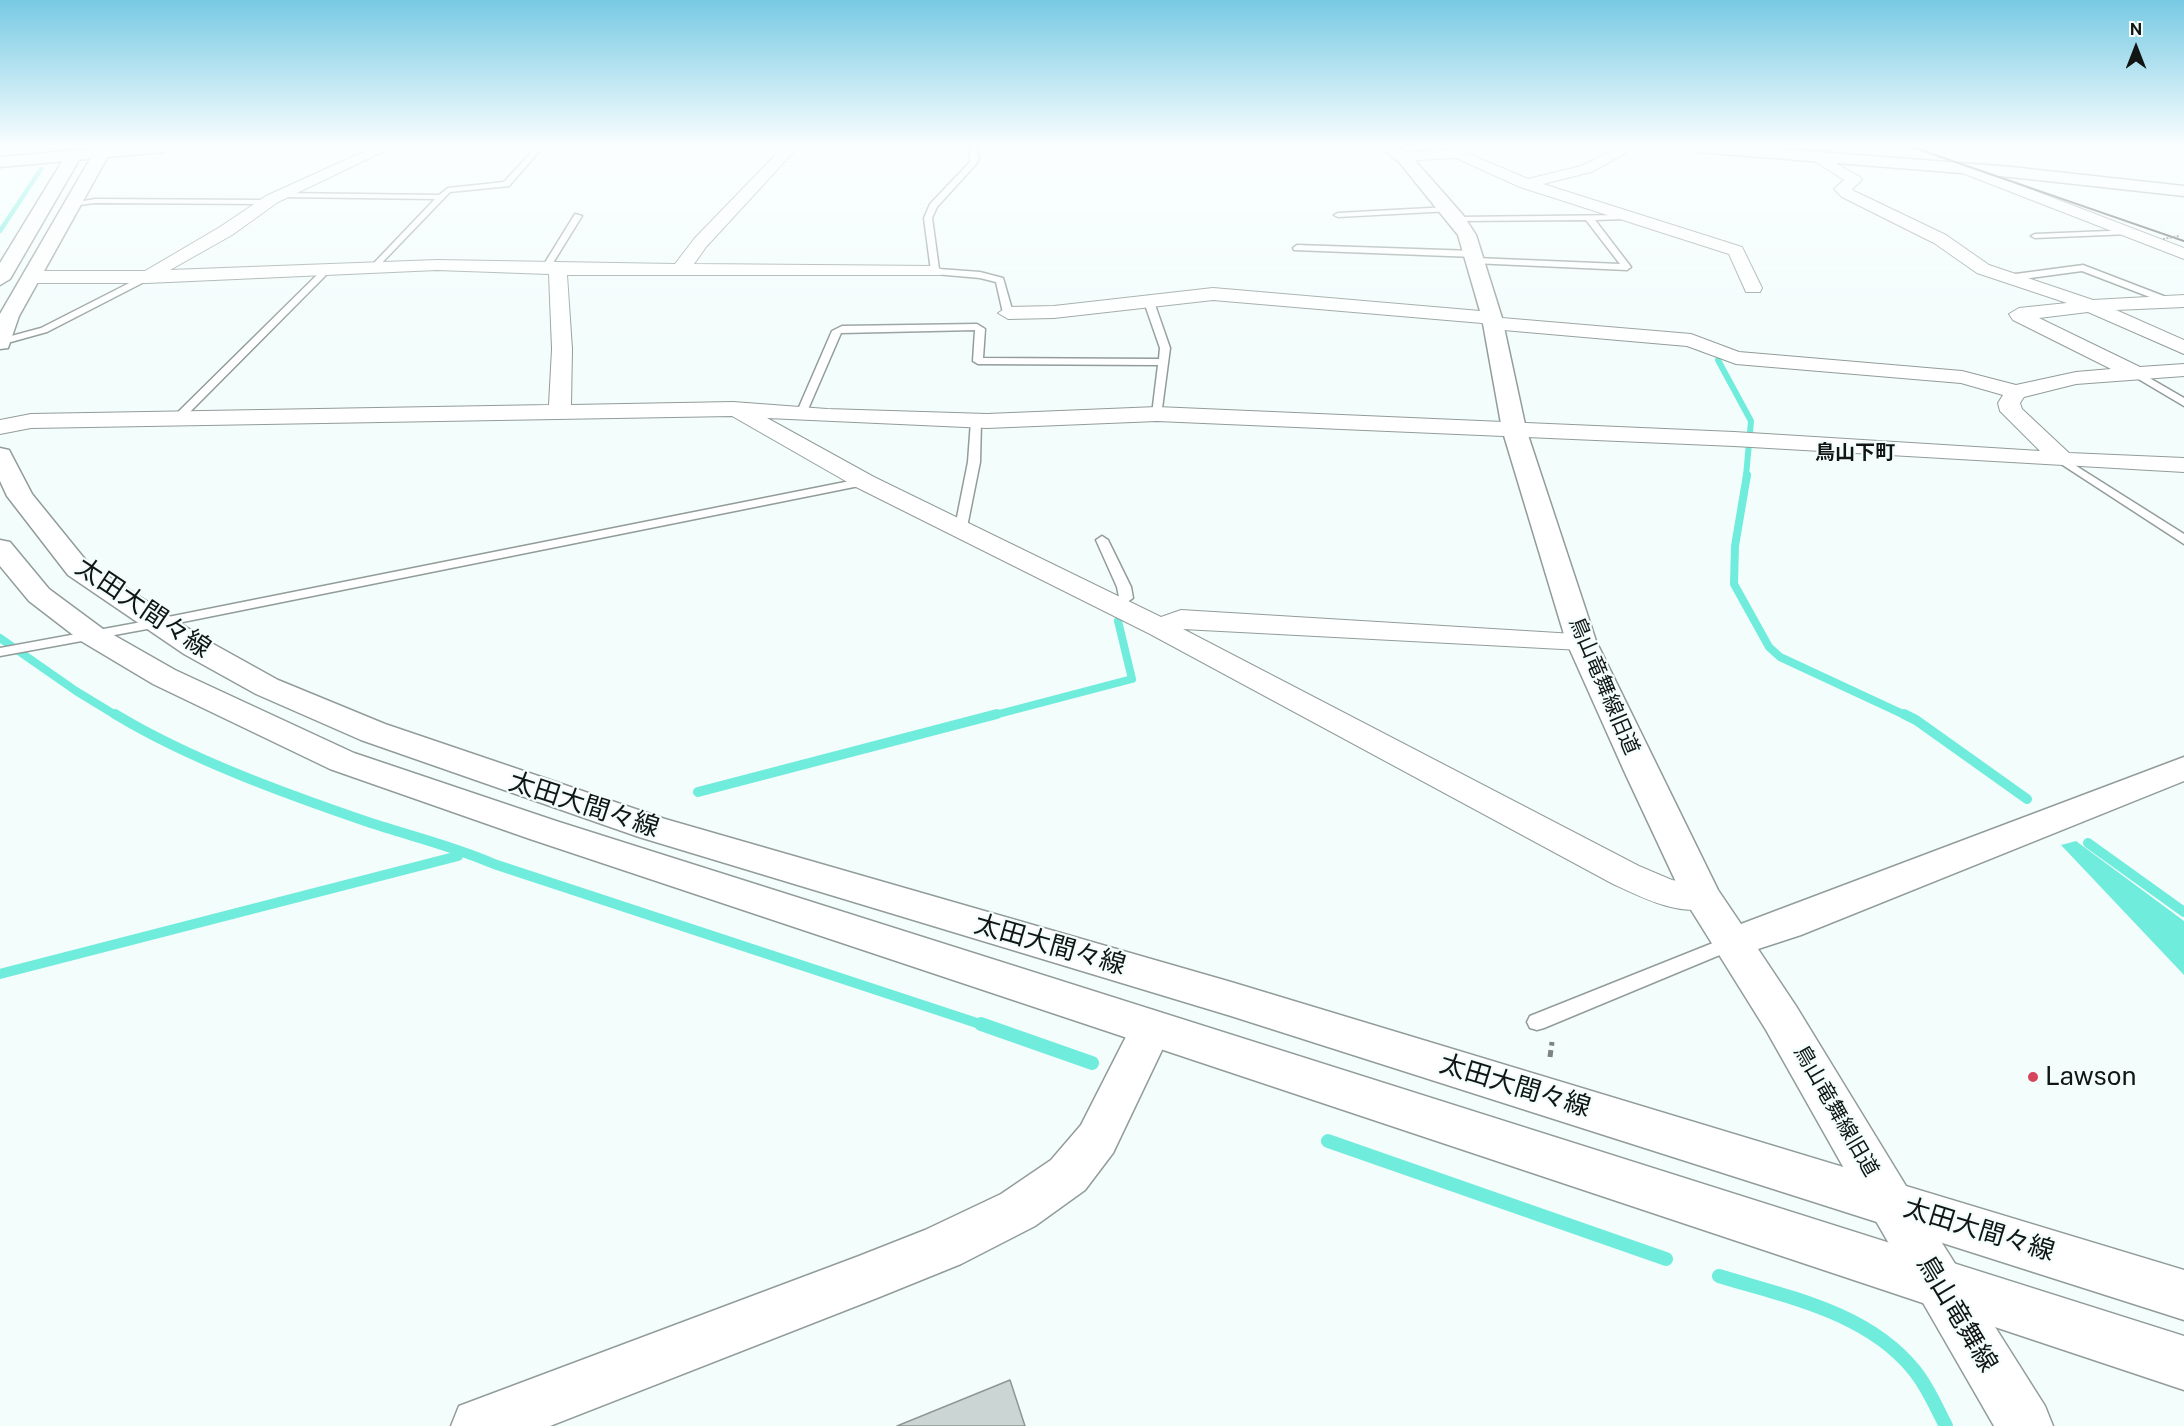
<!DOCTYPE html>
<meta charset="utf-8">
<style>
body{margin:0}
#map{position:relative;width:2184px;height:1426px;overflow:hidden;background:#f3fdfc;font-family:"Public Sans",sans-serif}
canvas{display:block}
.north{position:absolute;left:2106px;top:18px;width:60px;height:60px;-webkit-text-stroke:4px #f3fdfc;paint-order:stroke;rotate:0deg;font-size:16px;font-weight:700;line-height:24px;text-align:center;color:#111514}
.north::after{content:'';display:block;margin:auto;width:21px;height:27px;background:#111514;clip-path:polygon(50% 0,100% 100%,50% 72%,0 100%)}
</style>
<div id="map">
<canvas width="2184" height="1426"></canvas>
<div class="north">N</div>
</div>
<script>
const ctx = document.querySelector('canvas').getContext('2d');
ctx.lineJoin = 'round';
function paint(path, color) {
  ctx.fillStyle = color;
  ctx.fill(path, 'evenodd');
}
function stroke(path, color, width, dash) {
  ctx.strokeStyle = color;
  ctx.lineWidth = width;
  ctx.lineCap = dash ? 'butt' : 'round';
  ctx.setLineDash(dash || []);
  ctx.stroke(path);
}
function label(font, color, halo, rows, align = 'center') {
  ctx.font = font + ' "Public Sans","Noto Sans JP",sans-serif';
  ctx.lineWidth = 4.5;
  ctx.setLineDash([]);
  ctx.textBaseline = 'middle';
  ctx.strokeStyle = halo;
  ctx.fillStyle = color;
  for (const [text, x, y, turn = 0] of rows) {
    ctx.save();
    ctx.translate(x, y);
    ctx.rotate((+turn || 0) * Math.PI / 180);
    ctx.textAlign = isNaN(turn) ? turn : align;
    if (halo) ctx.strokeText(text, 0, 0);
    ctx.fillText(text, 0, 0);
    ctx.restore();
  }
}
paint(new Path2D(`
 M2076,841L2184,921V975L2061,845Z`), '#70ecdd');
stroke(new Path2D(`
 M0,231L41,169`), '#70ecdd', 4.5);
stroke(new Path2D(`
 M1718,360L1751,421L1746,476`), '#70ecdd', 6);
stroke(new Path2D(`
 M1747,475L1735,546L1734,584L1769,647L1780,657L1907,716
 M0,638L76,691L117,716
 M991,716L1132,679L1118,621`), '#70ecdd', 8);
stroke(new Path2D(`
 M115,714C189,759 286,794 368,822C410,836 453,846 494,864L986,1026
 M1904,714L1916,720L2027,799
 M698,792L997,714
 M2088,843L2184,912
 M0,974L458,856`), '#70ecdd', 10);
stroke(new Path2D(`
 M981,1024L1092,1063
 M1328,1141L1666,1259
 M1719,1276C1787,1297 1867,1312 1914,1370C1928,1387 1936,1407 1946,1426`), '#70ecdd', 14);
const building = new Path2D(`
 M1010,1380L1025,1426H897Z`);
paint(building, '#cbd6d4');
stroke(building, '#8e9694', 1.5);
const service = new Path2D(`
 M536,147H543L509,186L450,192L375,270L371,267L372,265L435,199L282,197L278,195L282,193L439,195L448,188L504,182Z
 M970,147H976L979,158L977,163L937,207L932,218L939,269L980,272L1003,278L1013,313L1008,316L1003,313L996,282L980,278L935,274L931,271L924,218L930,204L970,162Z
 M95,199L266,200L270,202L266,204L95,203L71,206L67,204Z
 M1448,207H1451V211L1338,217L1334,215L1338,213Z
 M575,214L582,216L548,271H542L541,269Z
 M1629,215V219H1626L1595,220L1631,267L1627,270L1473,263V259L1476,258L1620,264L1586,220L1457,221L1453,219L1457,217Z
 M2133,230L2134,232L2130,234L2035,238L2031,236L2035,234Z
 M1297,245L1474,251L1478,254L1474,257L1294,250L1293,248Z
 M2083,265L2174,300L2176,302L2168,304L2082,271L2008,281L2004,278L2008,275Z
 M324,268L331,270L181,421H173V417Z
 M147,274L151,277L150,279L47,332L0,345V339L41,328Z
 M1148,296L1153,299L1170,348L1161,416L1152,414L1158,365L978,364L973,361L975,330L841,333L806,414L801,417L796,414L832,331L842,326L977,324L985,329L983,358L1159,359L1160,348L1143,299Z
 M2134,369L2184,398V406L2130,374L2129,372Z
 M976,418L981,421L980,462L967,527L961,531L955,527L968,462L971,421Z
 M2062,457L2184,534V544L2058,462L2056,460Z
 M865,478L869,480V484L158,627L0,656V648L158,619Z
 M1102,536L1108,540L1131,587L1133,598L1116,610L1109,606L1119,597L1117,587L1096,540Z
 M1733,935L1739,937L1742,942L1739,947L1544,1028L1537,1030L1530,1028L1527,1022L1530,1016Z`);
const minor = new Path2D(`
 M374,147H393L278,202L232,235L170,270L437,260L675,264L694,239L783,147H798L706,247L694,264L935,266L944,271L941,275H567L572,349L571,405L733,402L827,409L987,414L1157,407L1734,432L2040,451L2000,411L1998,403L2003,395L1961,383L1736,364L1687,346L1492,329L1482,323L1213,300L1054,318L1008,319L998,313L1008,307L1054,306L1213,288L1492,312L1502,318L1691,334L1739,352L1962,371L2016,385L2076,372L2111,369L2013,320L2009,314L2019,308L2067,303L1977,273L1934,243L1842,197L1834,189L1844,180L1813,160L1811,157L1813,154L1818,153L1860,177L1862,180L1852,189L1854,191L1946,235L1989,265L2093,300L2184,295V307L2116,310L2184,340V354L2088,312L2039,318L2140,367L2184,364V376L2076,384L2024,397L2020,403L2022,409L2069,453L2184,458V472L1734,446L1157,421L987,428L767,418L874,477L1161,617L1181,610L1591,635L1596,641L1591,647L1581,650L1183,629L1639,866L1672,880L1715,887L1721,897L1715,907C1680,917 1645,899 1613,884L1150,634L856,487L732,416L31,428L0,434V420L31,414L549,405L552,349L549,274L437,270L147,283H32L23,277L32,271H145L220,227L266,196Z
 M1619,147H1637L1591,172L1543,184L1742,247L1762,288L1760,292H1746L1729,254L1520,187L1456,158L1402,161L1395,157L1402,153L1458,149L1528,179L1581,166Z
 M1962,163L2184,248V259L1957,171L1954,168L1957,165Z`);
const tertiary = new Path2D(`
 M114,147H171L163,152L0,167V157Z
 M1381,147H1399L1411,156L1463,215L1476,235L1502,318L1526,429L1596,641L1718,890L1741,924L2184,757V781L1801,935L1758,949L1796,1006L1906,1186L1913,1202L1906,1218L1889,1224L1872,1218L1766,1030L1683,897L1625,773L1566,641L1502,429L1482,318L1458,235L1399,162Z
 M1691,147H1755L2011,167L2184,186V196L2011,177L1699,152Z
 M1152,1010L1167,1015L1173,1027L1113,1153L1085,1190L1035,1226L961,1264L877,1298L550,1426H451L459,1406L859,1256L925,1230L1001,1194L1051,1160L1081,1125L1137,1015Z`);
const secondary = new Path2D(`
 M1889,1180L1906,1186L2045,1406L2053,1426H1994L1865,1202L1872,1186Z`);
const primary = new Path2D(`
 M97,147H113L19,316L8,348L0,349V314Z
 M71,155L79,160L10,279L0,285V263L63,160Z
 M0,448L9,450L32,494L88,563L206,640L278,680L385,724L665,819L1231,982L2184,1270V1320L1231,1016L639,837L361,740L256,694L184,654L68,575L7,496L0,481Z
 M0,540L10,542L49,589L103,629L175,670L354,753L556,821L2184,1336V1390L530,839L330,769L153,684L81,641L29,601L0,566Z`);
stroke(service, '#929c9a', 3);
stroke(minor, '#929c9a', 2);
stroke(tertiary, '#929c9a', 3);
stroke(secondary, '#929c9a', 3);
stroke(primary, '#929c9a', 3);
stroke(new Path2D(`
 M1550,1057L1552,1042`), '#7c8382', 5, [7, 4.5]);
paint(service, '#fff');
paint(minor, '#fff');
paint(tertiary, '#fff');
paint(secondary, '#fff');
paint(primary, '#fff');
stroke(new Path2D(`
 M1912,147L2184,241`), '#505655', 2);
stroke(new Path2D(`
 M2163,239L2179,236`), '#7c8382', 2, [2, 1.5]);
const sky = ctx.createLinearGradient(0, 0, 0, 347);
sky.addColorStop(0, '#78cae4');
sky.addColorStop(0.42, '#fafefe');
sky.addColorStop(1, '#fafefe00');
ctx.fillStyle = sky;
ctx.fillRect(0, 0, 2184, 347);
for (const [x, y, r, color] of [
 [2033,1077,6,"#d5455c"]
]) {
  const dot = new Path2D();
  dot.arc(x, y, r, 0, 2 * Math.PI);
  ctx.fillStyle = color;
  ctx.fill(dot);
  stroke(dot, '#f3fdfc', 2);
}
label('bold 20px', '#111514', '#f3fdfc', [
 ["鳥山下町",1855,453]
]);
label('21px', '#111514', '#f3fdfc', [
 ["鳥山竜舞線旧道",1604,686,67],
 ["鳥山竜舞線旧道",1836,1111,60]
]);
label('26px', '#111514', '#f3fdfc', [
 ["太田大間々線",143,608,34],
 ["太田大間々線",584,805,18],
 ["太田大間々線",1050,945,16],
 ["太田大間々線",1515,1086,17],
 ["太田大間々線",1979,1230,17],
 ["鳥山竜舞線",1957,1314,59]
]);
label('26px', '#111514', '#f3fdfc', [
 ["Lawson",2045,1077]
], 'left');
</script>
